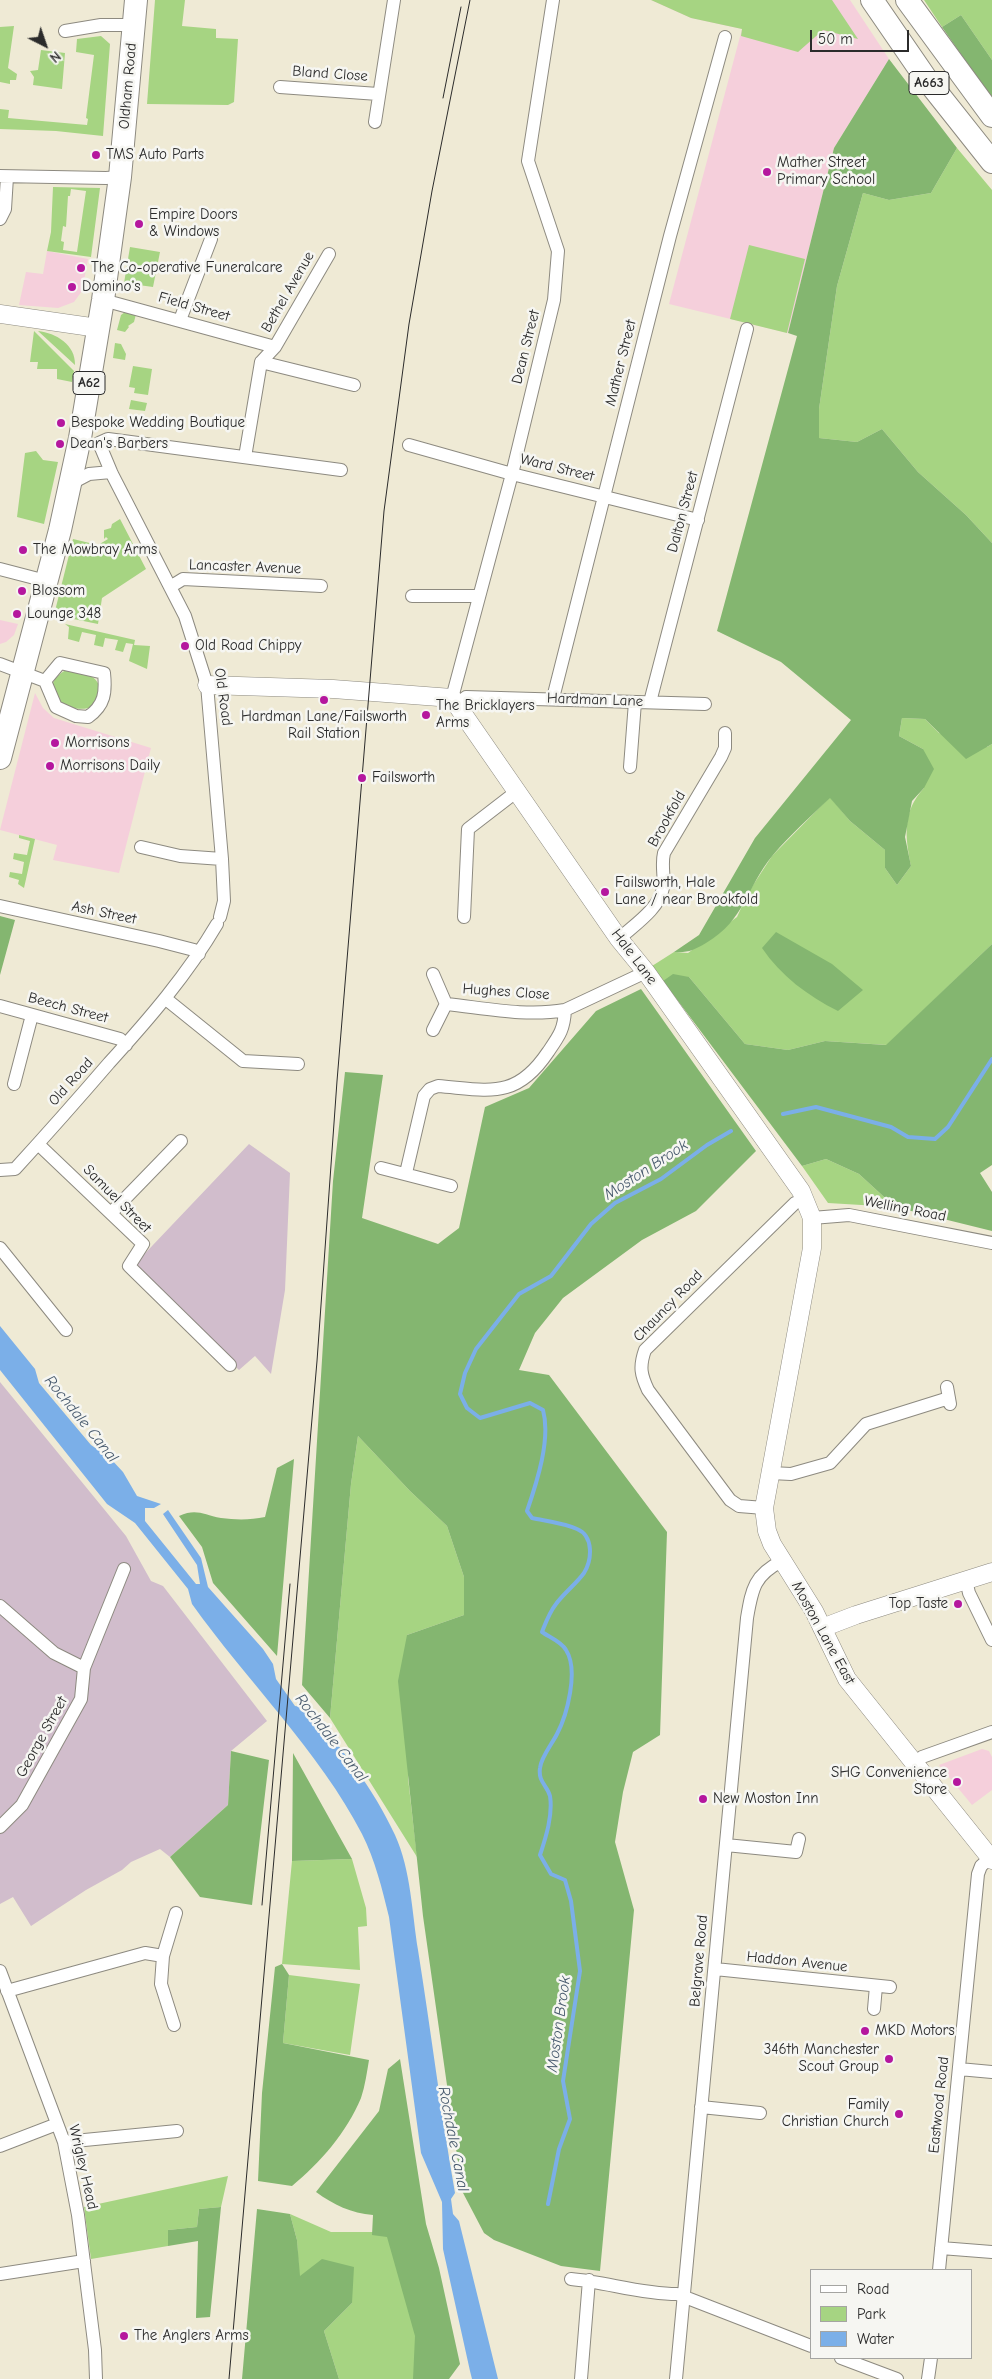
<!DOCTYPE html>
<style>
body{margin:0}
#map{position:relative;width:992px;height:2379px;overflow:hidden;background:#efead5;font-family:"Comic Neue",sans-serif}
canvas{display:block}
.legend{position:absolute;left:810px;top:2269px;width:162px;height:90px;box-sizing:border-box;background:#f6f6f2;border:1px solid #a5a5a2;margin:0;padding:6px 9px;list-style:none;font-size:15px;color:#2b2b2b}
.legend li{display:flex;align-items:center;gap:10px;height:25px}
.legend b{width:25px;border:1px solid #a5a5a2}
.north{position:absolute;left:20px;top:20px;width:50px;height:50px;-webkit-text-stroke:4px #f6f6f2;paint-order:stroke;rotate:139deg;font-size:14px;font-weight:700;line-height:20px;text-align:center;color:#2b2b2b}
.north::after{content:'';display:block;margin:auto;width:18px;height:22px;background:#2b2b2b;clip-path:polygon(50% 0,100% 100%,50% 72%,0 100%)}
.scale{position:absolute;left:810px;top:30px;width:99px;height:22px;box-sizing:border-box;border:2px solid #2b2b2b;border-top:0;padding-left:6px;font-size:15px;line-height:18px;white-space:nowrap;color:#2b2b2b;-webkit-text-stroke:4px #f6f6f2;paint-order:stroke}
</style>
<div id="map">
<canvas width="992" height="2379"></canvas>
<ul class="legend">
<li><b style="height:6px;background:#fff"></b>Road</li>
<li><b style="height:14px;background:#a6d482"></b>Park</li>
<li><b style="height:14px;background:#7bafe8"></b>Water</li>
</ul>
<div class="north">N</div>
<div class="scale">50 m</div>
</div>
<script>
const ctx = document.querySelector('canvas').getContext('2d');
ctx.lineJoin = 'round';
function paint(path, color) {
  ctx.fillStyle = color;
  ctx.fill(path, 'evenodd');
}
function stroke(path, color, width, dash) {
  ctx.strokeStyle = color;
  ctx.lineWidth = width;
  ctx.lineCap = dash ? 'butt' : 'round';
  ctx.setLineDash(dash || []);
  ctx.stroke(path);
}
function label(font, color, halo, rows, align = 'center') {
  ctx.font = font + ' "Comic Neue",sans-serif';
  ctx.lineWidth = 5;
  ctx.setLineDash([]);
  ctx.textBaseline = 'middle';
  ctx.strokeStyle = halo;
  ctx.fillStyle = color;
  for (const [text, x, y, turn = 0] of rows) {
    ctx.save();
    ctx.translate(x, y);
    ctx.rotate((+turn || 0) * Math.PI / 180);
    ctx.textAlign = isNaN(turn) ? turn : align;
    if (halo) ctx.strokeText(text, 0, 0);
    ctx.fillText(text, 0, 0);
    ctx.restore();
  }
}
paint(new Path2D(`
 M651,0H850L889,59L834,148L788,333L669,304L742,29L691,18Z
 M47,251L88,259L82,291L74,302L58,308L19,305L26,272L43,274Z
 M0,620L18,624L14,635L6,642L0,644Z
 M35,693L43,708L54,718L151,748L119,873L53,860L57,845L0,830Z
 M982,1749L989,1751L992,1757V1790L972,1805L939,1765Z`), '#f5cfdb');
paint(new Path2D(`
 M249,1144L290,1173L285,1290L271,1374L255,1356L239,1370L133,1266Z
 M0,1382L126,1536L151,1581L163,1586L267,1721L231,1751L228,1805L170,1857L160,1849L131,1862L122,1870L86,1890L31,1926L13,1897L0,1904Z`), '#d1bdcc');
paint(new Path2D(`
 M155,0H185L182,26L216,29V38L238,39L234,102L228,105L147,104Z
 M651,0H832L858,39L823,30L798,52L741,36L742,29L691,18Z
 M924,0H992V60L961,15L942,27Z
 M14,26L8,68L17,74L16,80H10V84L0,82V27Z
 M101,36L110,44L103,136L56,131L0,129V109L9,110L8,118L87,125L88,119L86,118L94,55L76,52L77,39Z
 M41,50L65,53L62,89L33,85L34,77L30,71L38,70Z
 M957,148L992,190V543L966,515L918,472L882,429L857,442L819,438V409L837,286L863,193L889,200L931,193Z
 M53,187L100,188L91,257L47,251L51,232ZM71,189L86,191L77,252L63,250L64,242L61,241L63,226L66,227L68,196H70Z
 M749,245L805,259L787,333L730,319Z
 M130,247L160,252L153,287L124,283Z
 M125,312L136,314L134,322L128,326L129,327L125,332L117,330L121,315Z
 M34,331L74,371L72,382L57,379V369H37L38,362H30Z
 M38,331C56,333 76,345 75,365Z
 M115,343L121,344L126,354L125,360L113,358Z
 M133,366L152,369L148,395L134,393L135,388L129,387Z
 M131,400L147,403L145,411L129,409Z
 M36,451L43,460L58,462L44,524L17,517L25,453Z
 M120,519L146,569L102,598L98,624L54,615L73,539L98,545L108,539L106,537L104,539V530L111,528L112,524Z
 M65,624L135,640L134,645L150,646L147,669L129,661L133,644L126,643L123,652L115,650L118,640L105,638L103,647L94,645L96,635L82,632L79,642L68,639L69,627Z
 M66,670C83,673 98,673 101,692L94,706C68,718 32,689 66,670Z
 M902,718L925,719L939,733L987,747L992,744V944L887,1045L825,1041L788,1050L745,1044L689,977L663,981L652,966L674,952L688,953L737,917L748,893L772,856L830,797L850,821L885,850V868L897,885L911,866C905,836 902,812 924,788L923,749L899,736Z
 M19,835L35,839L24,888L18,884L19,880L9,877L10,872L22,874L24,862L13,859L14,853L27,855L30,841L19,838Z
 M826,1159L859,1174L895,1207L828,1203L802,1166Z
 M358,1436L410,1491L447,1526L464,1577V1615L407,1635L408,1778L417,1857L330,1718L351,1484Z
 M352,1859L366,1908L367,1926L358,1927L360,1970L282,1964L292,1861Z
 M289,1975L360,1984L350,2055L283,2043Z
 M228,2176L221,2207L199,2209L197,2227L168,2230V2246L91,2259L84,2207Z
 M290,2214L331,2232H400L448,2379H339L324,2331L352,2303L299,2276L297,2240Z`), '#a6d482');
paint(new Path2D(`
 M961,15L992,60V99L942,27Z
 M889,59L957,148L931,193L889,200L863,193L837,286L819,409V438L857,442L882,429L918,472L966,515L992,543V744L966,759L925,719L902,718L899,736L923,749L934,769L924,788L912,801L905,837L911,866L897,885L885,868V850L850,821L830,798C811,816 790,835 773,855C745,889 746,919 706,943C694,950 688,953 674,952L699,935L755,838L851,720L781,662L717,631L797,336L788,333L834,148Z
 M0,916L15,920L0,975Z
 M776,932L832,964L863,990L838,1011C808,996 781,976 762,948Z
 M992,944V1165L980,1173L992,1192V1231L895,1207L859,1174L826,1159L802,1166L663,981L673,974L689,977L745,1044L788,1050L825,1041L886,1045Z
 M641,989L756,1151L696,1211L642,1240L563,1298L535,1333L519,1370L549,1375L667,1532L660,1735L633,1752L623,1792L615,1842L634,1910L600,2271L561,2266L494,2240L484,2233L462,2191L423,1916L398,1681L407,1635L464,1615V1577L447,1526L410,1491L358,1436L351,1484L330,1718L302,1685L333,1181L345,1072L383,1075L362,1218L438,1244L459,1228L485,1107L529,1088L596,1011Z
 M294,1459L277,1656L213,1583L202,1547L179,1516C197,1508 203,1515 221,1518C236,1520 251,1520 265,1517L277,1468Z
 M231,1751L269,1760L252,1905L200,1897L170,1857L228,1805Z
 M293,1753L352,1859L292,1861Z
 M282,1964L289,1975L283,2043L369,2060C367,2072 365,2086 361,2098C347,2132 320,2163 292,2186L258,2181L262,2093L275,1967Z
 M400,2059L426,2224L439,2268L460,2364L449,2379H413L415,2336L387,2237L372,2235L373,2215C351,2213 334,2205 316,2192L379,2111L388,2069Z
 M221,2207L210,2317L196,2318L198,2241L168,2246V2230L197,2227L199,2209Z
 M257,2209L290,2214L297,2240L300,2276L322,2259L354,2267L352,2303L324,2331L339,2379H242Z`), '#84b670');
paint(new Path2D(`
 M0,1326L35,1369L39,1383L91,1445L110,1458L123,1472L137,1496L161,1504L154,1508H145V1521L196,1584H200L197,1565L163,1514L168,1510L201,1558L208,1587L263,1649L273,1664L276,1679L295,1706L307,1708C340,1746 374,1789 395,1835C411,1870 412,1913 418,1950C431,2031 441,2113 455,2193L451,2199L453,2214L459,2221L498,2379H472L470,2371L443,2249L442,2202L421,2153L389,1917C382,1888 375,1860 362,1834C320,1752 246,1680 192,1604L188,1589L135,1523L107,1504L0,1370Z`), '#7bafe8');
stroke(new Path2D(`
 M783,1114L816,1107L891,1127L908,1137L935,1139L948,1127L992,1059
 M548,2204L559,2149L570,2119L563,2081L580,1971L571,1901L565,1880L551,1874L540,1855C546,1837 553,1815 550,1796C547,1785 538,1782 540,1768C541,1757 552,1744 557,1734C567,1715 579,1670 566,1650C562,1642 549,1637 542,1632C546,1622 549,1613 556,1604C564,1593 576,1584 584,1573C592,1560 594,1536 577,1529C564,1523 546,1521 532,1518L527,1511C537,1482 551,1439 543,1410L530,1403L480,1418L467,1408L460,1394L465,1373L476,1349L519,1294L551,1276L591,1224L615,1203L661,1179L707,1145L731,1131`), '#7bafe8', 4);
const street = new Path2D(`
 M65,31L101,25H133
 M280,87L378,94
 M375,122L394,0
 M0,176L106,178L120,177
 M0,219L5,209L7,177
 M103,300L275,347
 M180,320L211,239
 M261,362L354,385
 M99,443L112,474L185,616L207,685L222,859L224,901L220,917
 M99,443L108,439L341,470
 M409,445L512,474L698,520
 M245,457L261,362L275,347L329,254
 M70,484L89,474L111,472
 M0,569L46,581
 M170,587L183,579L321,586
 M412,596H478
 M0,664L45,681L56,707L76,716L88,717C105,705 106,692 104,673L60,663L45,681
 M452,698L512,474L554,300L558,251L528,161L553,0
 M553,698L670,236L725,37
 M650,702L747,329
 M457,704L466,697L705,704
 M630,767L635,702
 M141,847L180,856L222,859
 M0,906L159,941L194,950L199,954
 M464,917L468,829L516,792
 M619,939C634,925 659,909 663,888C665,877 661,865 664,853L721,757L725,748V733
 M433,974L446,1004L433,1030
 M166,999L243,1061L298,1064
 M446,1004C485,1008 526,1017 565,1010L646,972
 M0,1006L120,1039L126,1045
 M14,1084L32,1015
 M38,1144L143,1244L129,1266L230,1365
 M381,1168L451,1186
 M0,1170L15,1169C47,1134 78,1099 109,1063C149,1019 187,975 217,924
 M406,1173L424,1096L430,1089L438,1086C489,1090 516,1100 548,1052C559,1036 564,1030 565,1010
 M111,1213L181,1141
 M812,1218L849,1215L992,1243
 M0,1248L66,1330
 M947,1387L950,1404
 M771,1473L791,1474L830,1463L866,1424L949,1398
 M764,1508L739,1506L730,1500L648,1390C641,1375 639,1367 645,1350L795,1203L805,1199
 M966,1580L969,1593L992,1640
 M0,1606L54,1653L84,1668
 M914,1764L922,1757L992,1732
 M0,1827L22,1805L81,1699L84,1668L124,1569
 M726,1845L796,1852L799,1839
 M715,1969L890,1987
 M0,1971L64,2142L78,2215L95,2350L96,2379
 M7,1991L145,1953L163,1956
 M874,2009L876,1986
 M174,2025L161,1984L163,1956L176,1913
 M959,2069L992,2072
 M701,2107L760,2113
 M64,2142L177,2131
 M0,2146L57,2124
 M941,2248L992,2252
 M939,2270L978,1874L981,1866L990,1858
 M0,2274L84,2261
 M571,2279C606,2282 641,2294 677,2294L811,2346
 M841,2358L897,2379
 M581,2379L589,2280
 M676,2379L747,1618C752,1589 754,1575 782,1561
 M928,2379L931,2358`);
const secondary = new Path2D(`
 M0,314L98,328
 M207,685L333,689L452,698L619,939L646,972L801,1191L812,1218V1248L764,1508L767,1531L772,1544L814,1611L847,1679L992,1860
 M822,1628L856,1615L992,1572`);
const highway = new Path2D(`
 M872,0L927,80L992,162
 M907,0L992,116
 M0,758L60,530L80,438L103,300L120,177L136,0`);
stroke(street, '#8d8a80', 14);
stroke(secondary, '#8d8a80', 19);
stroke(highway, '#8d8a80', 24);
stroke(street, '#fff', 12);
stroke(secondary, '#fff', 18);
stroke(highway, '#fff', 22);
stroke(new Path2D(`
 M443,98L461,7
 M262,1905L290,1584
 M229,2379L317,1361L337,1081L384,511L409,324L432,191L470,0`), '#2b2b2b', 1);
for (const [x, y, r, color] of [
 [96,155,5,"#b5179e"],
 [767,172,5,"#b5179e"],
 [139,224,5,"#b5179e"],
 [81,268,5,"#b5179e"],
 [72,287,5,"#b5179e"],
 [61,423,5,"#b5179e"],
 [60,444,5,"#b5179e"],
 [23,550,5,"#b5179e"],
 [22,591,5,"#b5179e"],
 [17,614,5,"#b5179e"],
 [185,646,5,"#b5179e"],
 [324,700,5,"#b5179e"],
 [426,715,5,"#b5179e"],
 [55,743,5,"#b5179e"],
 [50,766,5,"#b5179e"],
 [362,778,5,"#b5179e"],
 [605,892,5,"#b5179e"],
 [958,1604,5,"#b5179e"],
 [957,1782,5,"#b5179e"],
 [703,1799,5,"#b5179e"],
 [865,2031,5,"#b5179e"],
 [889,2059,5,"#b5179e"],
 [899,2114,5,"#b5179e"],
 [124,2336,5,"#b5179e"]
]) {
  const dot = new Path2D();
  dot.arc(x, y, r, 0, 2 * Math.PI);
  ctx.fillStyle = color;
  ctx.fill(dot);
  stroke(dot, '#f6f6f2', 2);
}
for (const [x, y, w] of [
 [929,83,40],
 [89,383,32]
]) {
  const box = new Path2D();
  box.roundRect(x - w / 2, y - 11.5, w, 23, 4);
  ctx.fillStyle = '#f6f6f2';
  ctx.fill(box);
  stroke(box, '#2b2b2b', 1);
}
label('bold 14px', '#2b2b2b', null, [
 ["A663",929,83],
 ["A62",89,383]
]);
label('15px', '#2b2b2b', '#f6f6f2', [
 ["Bland Close",330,74,4],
 ["Oldham Road",128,86,-85],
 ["Bethel Avenue",288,292,-60],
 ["Field Street",194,307,16],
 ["Dean Street",526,347,-76],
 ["Mather Street",621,363,-76],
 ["Ward Street",557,468,14],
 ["Dalton Street",683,512,-75],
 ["Lancaster Avenue",245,567,2],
 ["Old Road",223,697,82],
 ["Hardman Lane",595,700,2],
 ["Brookfold",667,819,-61],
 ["Ash Street",104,913,12],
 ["Hale Lane",634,957,53],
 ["Hughes Close",506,992,4],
 ["Beech Street",68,1008,15],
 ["Old Road",71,1082,-48],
 ["Samuel Street",117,1199,45],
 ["Welling Road",905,1209,11],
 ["Chauncy Road",668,1306,-46],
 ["Moston Lane East",823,1633,61],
 ["George Street",42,1737,-61],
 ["Belgrave Road",699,1961,-85],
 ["Haddon Avenue",797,1962,6],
 ["Eastwood Road",939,2105,-84],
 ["Wrigley Head",83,2167,77]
]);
label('15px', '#2b2b2b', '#f6f6f2', [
 ["TMS Auto Parts",106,155],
 ["Mather Street",777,163],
 ["Primary School",777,180],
 ["Empire Doors",149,215],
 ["& Windows",149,232],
 ["The Co-operative Funeralcare",91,268],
 ["Domino's",82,287],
 ["Bespoke Wedding Boutique",71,423],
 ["Dean's Barbers",70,444],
 ["The Mowbray Arms",33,550],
 ["Blossom",32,591],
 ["Lounge 348",27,614],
 ["Old Road Chippy",195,646],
 ["The Bricklayers",436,706],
 ["Arms",436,723],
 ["Hardman Lane/Failsworth",324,717,"center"],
 ["Rail Station",324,734,"center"],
 ["Morrisons",65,743],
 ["Morrisons Daily",60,766],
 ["Failsworth",372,778],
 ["Failsworth, Hale",615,883],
 ["Lane / near Brookfold",615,900],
 ["Top Taste",948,1604,"right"],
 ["SHG Convenience",947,1773,"right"],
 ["Store",947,1790,"right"],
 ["New Moston Inn",713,1799],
 ["MKD Motors",875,2031],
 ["346th Manchester",879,2050,"right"],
 ["Scout Group",879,2067,"right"],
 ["Family",889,2105,"right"],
 ["Christian Church",889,2122,"right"],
 ["The Anglers Arms",134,2336]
], 'left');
label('italic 16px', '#47596d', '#f6f6f2', [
 ["Moston Brook",646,1170,-33],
 ["Rochdale Canal",81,1419,51],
 ["Rochdale Canal",331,1738,52],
 ["Moston Brook",559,2024,-82],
 ["Rochdale Canal",453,2139,79]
]);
</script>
